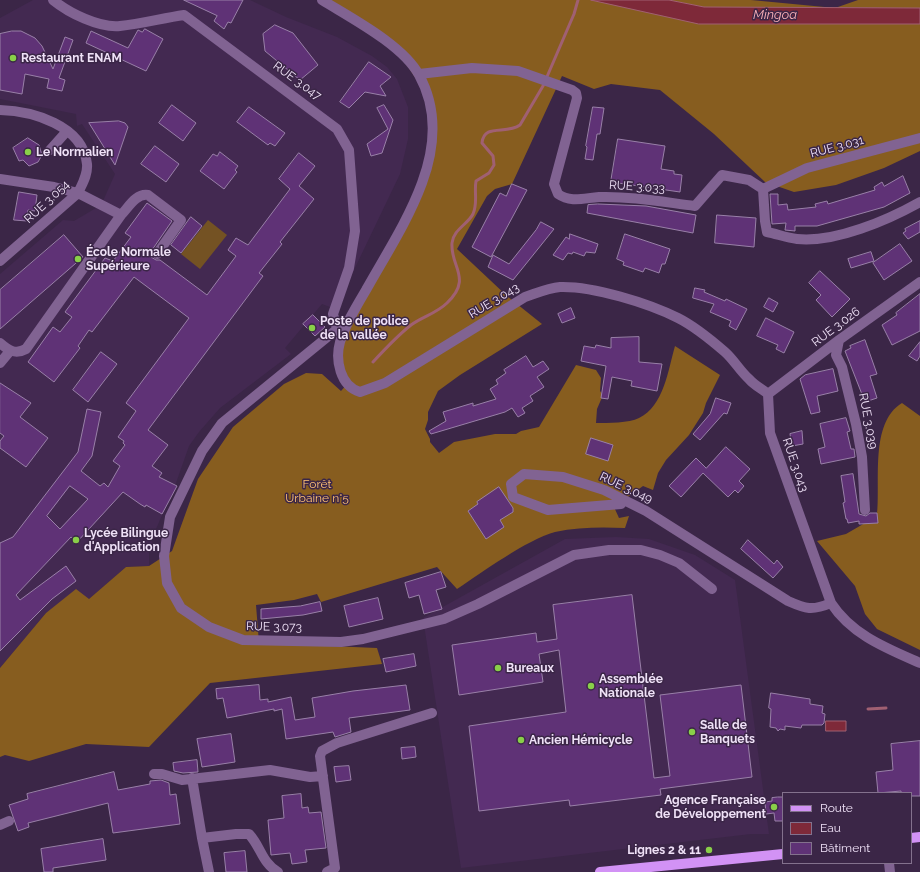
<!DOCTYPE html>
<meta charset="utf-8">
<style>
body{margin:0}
#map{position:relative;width:920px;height:872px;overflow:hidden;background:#3b2647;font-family:Raleway,sans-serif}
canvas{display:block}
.legend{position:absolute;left:782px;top:792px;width:130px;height:72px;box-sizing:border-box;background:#3b2647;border:1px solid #83718d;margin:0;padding:5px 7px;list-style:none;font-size:12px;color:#efe1f7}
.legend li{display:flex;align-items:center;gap:8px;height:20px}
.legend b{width:20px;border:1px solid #83718d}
</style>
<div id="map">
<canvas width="920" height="872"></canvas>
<ul class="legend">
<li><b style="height:5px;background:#d292f5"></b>Route</li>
<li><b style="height:11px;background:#7e2939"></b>Eau</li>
<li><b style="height:11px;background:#5f3276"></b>Bâtiment</li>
</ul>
</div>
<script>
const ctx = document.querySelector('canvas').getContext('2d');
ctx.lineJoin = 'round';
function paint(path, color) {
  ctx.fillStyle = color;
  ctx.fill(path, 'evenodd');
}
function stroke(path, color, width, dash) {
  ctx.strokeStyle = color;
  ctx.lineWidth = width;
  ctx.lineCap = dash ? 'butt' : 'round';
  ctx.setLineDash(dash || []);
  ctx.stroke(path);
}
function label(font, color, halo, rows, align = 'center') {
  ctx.font = font + ' Raleway,sans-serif';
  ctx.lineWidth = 3;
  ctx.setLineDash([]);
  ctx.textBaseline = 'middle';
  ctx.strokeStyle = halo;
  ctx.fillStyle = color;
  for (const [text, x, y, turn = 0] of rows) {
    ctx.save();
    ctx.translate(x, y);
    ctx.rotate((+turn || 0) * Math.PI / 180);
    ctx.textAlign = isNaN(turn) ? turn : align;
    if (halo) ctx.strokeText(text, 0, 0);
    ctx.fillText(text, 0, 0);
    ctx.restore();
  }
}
paint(new Path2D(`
 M33,0H250L286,17L337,37L372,56L387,67L397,79L408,107V139L400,174L353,272L330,307L322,304L285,348L291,354L220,408L199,432L189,446L176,483L156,529L149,551V566L126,567L89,599L46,613L0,668V274L63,220L74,221L96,208L103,201L115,174L82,124L77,126L76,114L0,99V18Z
 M616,537L649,539L695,555L735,580L769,834H751L461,868L423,618L565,539Z`), '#432951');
paint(new Path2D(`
 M208,220L227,235L200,269L181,254Z`), '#745223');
paint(new Path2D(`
 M321,0H751L835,8L858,0H920V151L884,168L836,185L794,192L765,182L714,134L660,90L611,84L594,89L562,76L512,184L495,189L487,196L457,249L507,296L542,324L460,375L438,391L428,412V420L425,429L430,439V442L439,453L454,442L495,434H516L521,431L539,427L576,365L596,370L601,378L600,391L603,395L597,409L596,423C608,423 629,423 639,418C664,406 668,370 675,346L720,375L706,403L703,413L689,435L666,460L658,473L653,490L643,486L614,507L619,518L629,516L625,528C602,527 578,527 555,532C526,540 483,572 457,589L437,567L321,602L317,594L294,600L256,605L259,643L377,648L382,664L210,683L149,747L86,744L29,761L5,755L0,757V668L46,613L76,589L89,599L126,567L149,566L172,551L198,479L233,427L284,384L306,373L322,374L341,391L348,383L340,352L349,320L407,216L430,152L427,95L400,55Z
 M902,403L920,416V650L877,629L865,614L855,586L817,541L846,534L877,516C881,483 869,423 902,403Z`), '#875d1f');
const water = new Path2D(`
 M591,0H669L704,7L920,8V24H699Z
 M826,721H846V731H826Z`);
paint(water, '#7e2939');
stroke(water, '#a06072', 1);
stroke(new Path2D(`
 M373,362C385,349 397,336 411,325C422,317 437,313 447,303C473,278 450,267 452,243C453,230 468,224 473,214C478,203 474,192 476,181L489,173L494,165L493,156L482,143C484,123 506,135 520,125L543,86L574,14L578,0
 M868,709L886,708`), '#a06072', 3);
const building = new Path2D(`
 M184,0H243L231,23L228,22L224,29L214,21L217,16Z
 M275,25L293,33L318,65L300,80L265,51L263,34Z
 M145,29L163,39L146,71L86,43L91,31L128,48L138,30L142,32Z
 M12,31H21L35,38L42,46L53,69L65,37L73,40L59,78L65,80L62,91L47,88L49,79L25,74L22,94L0,90V34Z
 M369,62L391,77L380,86L386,96L365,92L349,108L340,102Z
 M172,105L196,123L183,141L159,123Z
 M384,105L393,120L382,153L371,156L367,144L388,129L377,108Z
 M249,107L285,133L275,146L270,143L268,145L237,122Z
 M593,107L604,108L600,134H597L593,160L585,159L587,147L586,146Z
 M119,121L125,123L128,127L115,165L89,123Z
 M28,138L39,145L42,155L38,162L29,166L23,160L19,161L13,148Z
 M618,139L665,146L661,169L674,171V174L682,175L680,192L611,182Z
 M155,146L179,164L166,182L141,164Z
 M220,152L238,166L235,170L237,172L224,189L200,171L213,154L217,156Z
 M299,153L315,166L299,186L314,199L280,242L282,244L259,273L263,276L148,430L168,445L152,466L162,473L159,477L177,486L162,514L146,505L145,507L140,504L123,492L77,542L71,537L16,595L20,600L66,566L76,581L52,599L0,651V543L13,537L78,452L87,409L101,412L92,456L81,471L100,486L104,483L108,487L120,466L113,461L125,445L123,443L124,441L118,437L136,411L126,403L189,318L134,277L92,332L89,330L78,346L80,348L54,382L28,362L53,327L60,332L72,317L65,312L105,258L113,261L131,237L125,233L147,203L172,221L152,250L151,257L156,260H160L207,295L236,256L228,250L236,238L248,245L290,189L279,179ZM70,486L88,499L60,529L47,516Z
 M903,176L910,193L884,207L817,226H795V231L785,230L786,223L772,224L770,194H778V205L787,204L788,210L816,207L815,204L827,201L828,204L875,190L874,187L882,182L884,186Z
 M512,184L527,190L491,257L472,247L500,193L506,196Z
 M19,192L37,195L35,211L28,210L27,221L14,220Z
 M598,204L646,206L696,215L693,233L587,213L588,205Z
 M717,215L756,218L754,247L715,243Z
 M191,217L202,226L181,253L171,245Z
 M920,221V232L908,239L903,233L906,231L905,229Z
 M541,222L554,229L513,280L488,267L493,255L509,264L536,230Z
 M570,234L598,244L595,253L586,252L584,256L573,252L572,254L568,253L563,260L553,255L566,237L569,239Z
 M625,234L670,249L665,264H662L659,273L645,268L643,272L623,265L624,262L617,259Z
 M64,235L83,257L0,329V290Z
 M900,244L912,261L884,280L873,263Z
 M871,252L874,261L851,268L848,259Z
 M820,271L850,299L832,317L816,300L821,295L809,283Z
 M695,288L705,290L704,292L725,301L726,299L747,309L736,330L729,326L731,321L710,312L714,304L693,298Z
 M920,294V331L892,345L882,325L897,315L896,313Z
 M769,298L778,303L773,312L764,307Z
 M571,308L575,318L562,323L558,314Z
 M313,315L325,327L315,336L303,324Z
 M766,318L794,332L784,353L776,349L778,345L757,336Z
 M639,337V362L662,364L657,391L631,386L632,381L612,377L608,399L601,398L606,366L581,361L584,346L595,348L596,345L611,348V338Z
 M865,340L877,374L870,376L877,398L865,402L845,351L851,348L850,346Z
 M920,342V356L917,361L909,356Z
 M101,352L117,364L88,402L73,390Z
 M526,356L533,367L543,361L549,369L537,377L544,387L530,396L533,401L522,408L525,413L518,417L512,408L505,412L431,434L429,431L446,421L443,412L473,403V406L496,399L490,389L498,384L496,380L506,373L504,370Z
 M833,369L838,391L817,396L820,412L811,414L800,379L805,375Z
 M0,383L31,403L20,417L48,438L26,467L0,448V441L4,436L0,433Z
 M716,398L731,403L727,414L724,413L700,440L693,434L710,414Z
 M846,418L850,431L847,432L851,449H854L855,457L821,464L818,449L825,447L820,424Z
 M802,431L803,444L792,446L790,434Z
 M591,438L613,445L608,461L586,454Z
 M726,447L750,469L739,481L744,486L738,493L735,490L728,497L703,473L681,497L669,486L696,458L706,468Z
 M853,474L859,514L866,516L870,513H877L878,523L859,524V521L848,523L847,519H846L843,503L845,502L841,476Z
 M499,487L513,508V512L500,520L504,527L486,539L468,511L478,504L477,502Z
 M748,540L774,564L777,560L783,567L773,578L741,549Z
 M441,572L446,587L436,590L442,609L424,614L419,595L409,598L405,583Z
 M632,595L654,778L670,776L660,695L741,685L752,777L660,789L661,795L570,806L569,800L479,811L469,726L566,712L559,650L539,654L543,682L459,695L452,645L536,633L537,642L557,639L553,605Z
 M378,598L383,619L349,627L344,606Z
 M320,602L322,611L303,615L261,619V609L300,606Z
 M414,654L416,666L386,672L383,659Z
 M259,685L260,700L268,699V702L291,697L295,720L315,717L312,698L353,691L406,685L410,710L349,718L351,732L335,737L333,732L286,739L282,709L274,711V709L227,718L223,698L217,699L216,689Z
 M771,693L810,699V704L823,706L822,713L825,714L824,723L822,725H802L801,728L785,726V730L780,729L778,731L776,728L770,727L771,709L769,708Z
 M231,734L235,762L202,767L197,739Z
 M920,741V796H911V793H901V791L878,793L876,772L893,770L891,744Z
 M415,747L416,757L402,759L401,748Z
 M197,760L198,772L183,773L174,771L173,763Z
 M349,766L351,780L336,782L334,767Z
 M114,772L118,790L150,784V781L161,780L169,783L170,795L176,794L180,824L113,833L108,803L28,823L29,827L18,831L9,805L28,799L27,794Z
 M301,794L302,808L308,807L309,813L321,812L326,848L305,850L307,862L292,864L290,853L271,855L268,820L284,818L282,796Z
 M778,797H783V821H775L774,813L766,814L765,802L772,801V798Z
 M103,839L106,860L53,868V872H44L41,849Z
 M245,851L247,872H226L224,853Z`);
paint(building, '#5f3276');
stroke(building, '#9980a8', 1);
stroke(new Path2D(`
 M53,0C69,13 99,28 120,26C141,24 163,18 184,15L337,129L349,150L355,231L349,268L333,314L337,329
 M322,0C351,18 403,45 419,75C438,109 435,148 422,183C408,221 385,256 366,290C356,307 346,323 340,342C335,360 340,386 360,392L385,383L525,297C537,293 548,288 560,287C593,286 648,303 678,318C694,326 710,339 725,352C734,360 740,371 749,379C754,385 762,389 768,394L770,433L831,603C852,635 886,648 920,663
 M419,74L472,68L518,71L572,90L576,93L577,98L554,184L558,194C571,203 584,198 599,197C631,196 663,202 695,206L722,175L749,180L763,189L765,221L767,232C777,234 787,238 797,239C835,243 888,220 920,202
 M0,110C32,111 83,125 87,164C88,175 82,184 78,193L0,261
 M50,150L67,131
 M0,179L54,187L78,193L121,215L26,349C15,355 8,350 0,343
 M763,189L807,168L920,138
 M121,215C128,208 136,193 148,195L181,220L157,254
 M347,321L222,423L202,451L170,517L164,556L167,583L181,608L209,627L243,640L341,642L363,639L444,619L478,604L574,555L609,550H641L660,555L679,563L712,589
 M839,340L836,355L842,367L856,424L862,457L865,510
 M0,363L10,351
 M768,394L839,340L920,282
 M621,504L548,510L513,497L511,484L524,474L563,477L604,490L646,511L788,601C806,609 812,611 831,603
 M154,774H162L182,780L270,770L310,777L323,776
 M192,778L202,838
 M0,825L9,821
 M889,863L890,872
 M209,872L202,838L236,834H249C261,847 262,863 278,872
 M327,872L335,868L320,756L322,751L337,743L432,713`), '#816392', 10);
stroke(new Path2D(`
 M911,838L920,837
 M600,872L783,854`), '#d292f5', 10);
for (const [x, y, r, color] of [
 [13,58,4,"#89cf49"],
 [28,152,4,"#89cf49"],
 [78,259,4,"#89cf49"],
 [312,328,4,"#89cf49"],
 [76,540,4,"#89cf49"],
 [498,668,4,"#89cf49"],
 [591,686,4,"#89cf49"],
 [692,732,4,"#89cf49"],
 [521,740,4,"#89cf49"],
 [774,807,4,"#89cf49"],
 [709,850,4,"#89cf49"]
]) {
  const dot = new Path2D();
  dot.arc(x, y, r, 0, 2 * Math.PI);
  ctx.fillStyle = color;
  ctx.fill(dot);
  stroke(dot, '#3b2647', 1.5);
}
label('bold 12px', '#efe1f7', '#3b2647', [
 ["Restaurant ENAM",21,58],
 ["Le Normalien",36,152],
 ["École Normale",86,252],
 ["Supérieure",86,266],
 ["Poste de police",320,321],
 ["de la vallée",320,335],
 ["Lycée Bilingue",84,533],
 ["d'Application",84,547],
 ["Bureaux",506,668],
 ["Assemblée",599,679],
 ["Nationale",599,693],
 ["Salle de",700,725],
 ["Banquets",700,739],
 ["Ancien Hémicycle",529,740],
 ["Agence Française",766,800,"right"],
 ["de Développement",766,814,"right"],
 ["Lignes 2 & 11",701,850,"right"]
], 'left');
label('12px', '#efe1f7', '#3b2647', [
 ["RUE 3.047",297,81,36],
 ["RUE 3.031",837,147,-15],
 ["RUE 3.033",637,187,4],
 ["RUE 3.054",47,202,-43],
 ["RUE 3.043",494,301,-31],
 ["RUE 3.026",836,327,-37],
 ["RUE 3.039",868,421,79],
 ["RUE 3.043",795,465,71],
 ["RUE 3.049",626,488,25],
 ["RUE 3.073",274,627,1]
]);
label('12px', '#ffc374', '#3b2647', [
 ["Forêt",317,484],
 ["Urbaine n°5",317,498]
]);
label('italic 13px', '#fdb2b9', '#3b2647', [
 ["Mingoa",775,15]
]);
</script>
